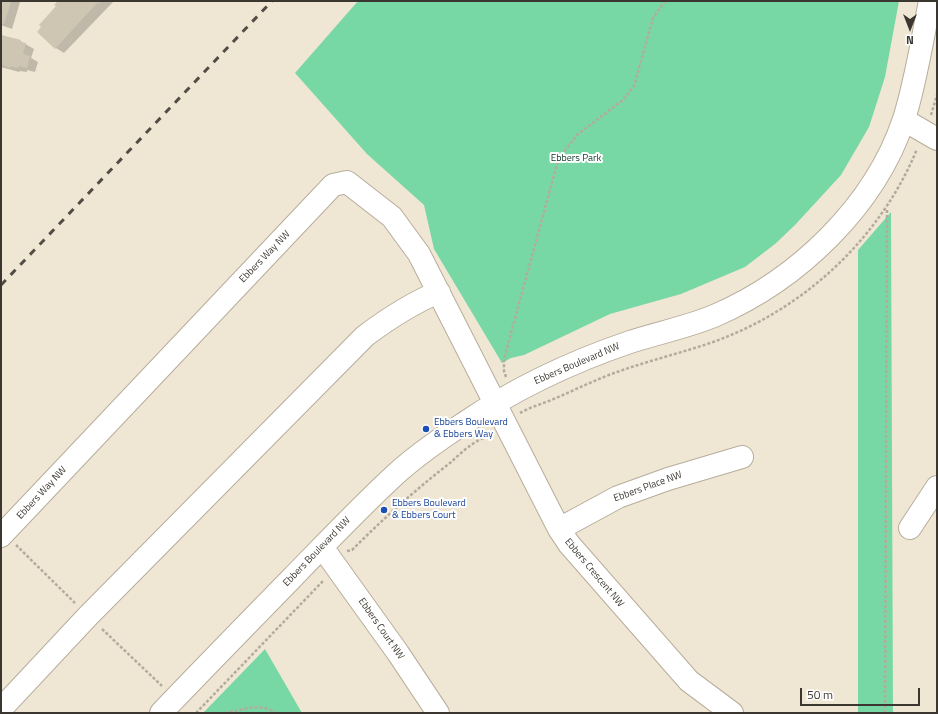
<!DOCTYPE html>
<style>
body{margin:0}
#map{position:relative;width:938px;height:714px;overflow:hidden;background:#f0e6d4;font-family:"Titillium Web",sans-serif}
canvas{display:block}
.frame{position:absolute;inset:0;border:2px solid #3b3730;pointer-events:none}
.north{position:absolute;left:890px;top:8px;width:40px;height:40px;-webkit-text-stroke:3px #fff;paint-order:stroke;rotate:180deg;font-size:11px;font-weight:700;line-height:16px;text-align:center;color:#3b3730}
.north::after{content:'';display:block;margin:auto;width:14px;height:18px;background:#3b3730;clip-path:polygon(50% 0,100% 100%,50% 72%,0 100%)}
.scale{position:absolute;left:800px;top:688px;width:120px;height:18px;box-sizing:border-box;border:2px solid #3b3730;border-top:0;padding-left:5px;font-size:12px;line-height:14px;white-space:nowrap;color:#3b3730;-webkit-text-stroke:3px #fff;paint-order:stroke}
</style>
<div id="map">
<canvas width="938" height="714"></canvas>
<div class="frame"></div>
<div class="north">N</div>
<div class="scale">50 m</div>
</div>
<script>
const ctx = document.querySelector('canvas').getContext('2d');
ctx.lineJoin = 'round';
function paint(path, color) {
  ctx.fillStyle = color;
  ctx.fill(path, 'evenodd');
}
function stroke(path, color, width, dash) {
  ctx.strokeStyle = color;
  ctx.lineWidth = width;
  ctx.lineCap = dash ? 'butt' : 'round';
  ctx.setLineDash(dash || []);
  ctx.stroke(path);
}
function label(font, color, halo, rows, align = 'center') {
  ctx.font = font + ' "Titillium Web",sans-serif';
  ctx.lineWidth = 4;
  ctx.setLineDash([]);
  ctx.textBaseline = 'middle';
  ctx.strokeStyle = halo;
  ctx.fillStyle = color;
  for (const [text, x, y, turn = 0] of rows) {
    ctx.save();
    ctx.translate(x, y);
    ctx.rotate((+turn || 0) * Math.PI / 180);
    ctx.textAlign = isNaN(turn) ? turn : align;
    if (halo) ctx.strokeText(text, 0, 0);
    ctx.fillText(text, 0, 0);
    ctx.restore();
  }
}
paint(new Path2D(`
 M358,1H899L885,77L869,127L841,175L795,225L775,244L745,267L681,294L610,314L524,355L511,358L502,363L434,249L424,205L367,154L295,73Z
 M891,212L893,713H858V250Z
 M265,649L302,713H203Z`), '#78d8a5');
paint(new Path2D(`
 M1,1L20,2L12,29L1,25Z
 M60,1H114L64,53L56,48L43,27Z
 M1,35L20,41L34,49L31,58L38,62L35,72L27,70V72L20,71L19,72L1,67Z`), '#0003');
paint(new Path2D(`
 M1,1L11,2L4,24H1Z
 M58,1H101L99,4L97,3L55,49L37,32L41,27L39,25L56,6L54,5Z
 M1,35L21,40L20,42L26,43L23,54L30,56L27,68L19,66L18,68L11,66V68L1,65Z`), '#cfc5b3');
const minor = new Path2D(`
 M904,120L937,139
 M910,528L937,487
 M559,529L618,497L668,479L742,457
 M1,536L333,185L347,182L392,217L419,254L559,529L569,544L689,681L732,713
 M322,547L398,653L438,713
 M1,709L88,616L365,336C389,318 412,303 439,292
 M161,713C204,668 248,623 292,578C326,543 360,507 397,473C417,455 440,439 463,424C514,389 571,362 630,342C658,333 687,327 714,316C798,280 875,206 904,119C916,81 922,40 930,1`);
stroke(minor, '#b7ad9c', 24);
stroke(new Path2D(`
 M931,115L937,95
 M506,377L504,371V359L557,164L563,153L578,134L623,100L634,86L653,18L665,1
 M520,413C530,407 545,403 556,398C577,389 597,379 617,372C645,362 673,355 701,346C797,316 879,242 917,149
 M16,545L75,603
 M347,551L352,550C383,519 415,490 450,463C461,453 475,439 490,436
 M102,629L162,686
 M196,713L323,581
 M225,713C241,710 261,702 276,713
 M885,713L887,208`), '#b3ab9d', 2.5, [3, 2]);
stroke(minor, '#fff', 22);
stroke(new Path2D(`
 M1,285L272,1`), '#524d44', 3, [7, 7]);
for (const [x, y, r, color] of [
 [426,429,4,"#1a4fb4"],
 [384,510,4,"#1a4fb4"]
]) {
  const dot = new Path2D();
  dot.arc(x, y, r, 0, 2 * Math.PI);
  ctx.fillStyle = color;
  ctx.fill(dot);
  stroke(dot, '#fff', 1.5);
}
label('10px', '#12402a', '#fff', [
 ["Ebbers Park",576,159]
]);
label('10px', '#3b3730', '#fff', [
 ["Ebbers Way NW",265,257,-46],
 ["Ebbers Boulevard NW",577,364,-23],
 ["Ebbers Place NW",648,487,-20],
 ["Ebbers Way NW",42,493,-47],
 ["Ebbers Boulevard NW",317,552,-46],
 ["Ebbers Crescent NW",594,573,50],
 ["Ebbers Court NW",381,629,55]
]);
label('10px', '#164399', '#fff', [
 ["Ebbers Boulevard",434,423],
 ["& Ebbers Way",434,435],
 ["Ebbers Boulevard",392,504],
 ["& Ebbers Court",392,516]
], 'left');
</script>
